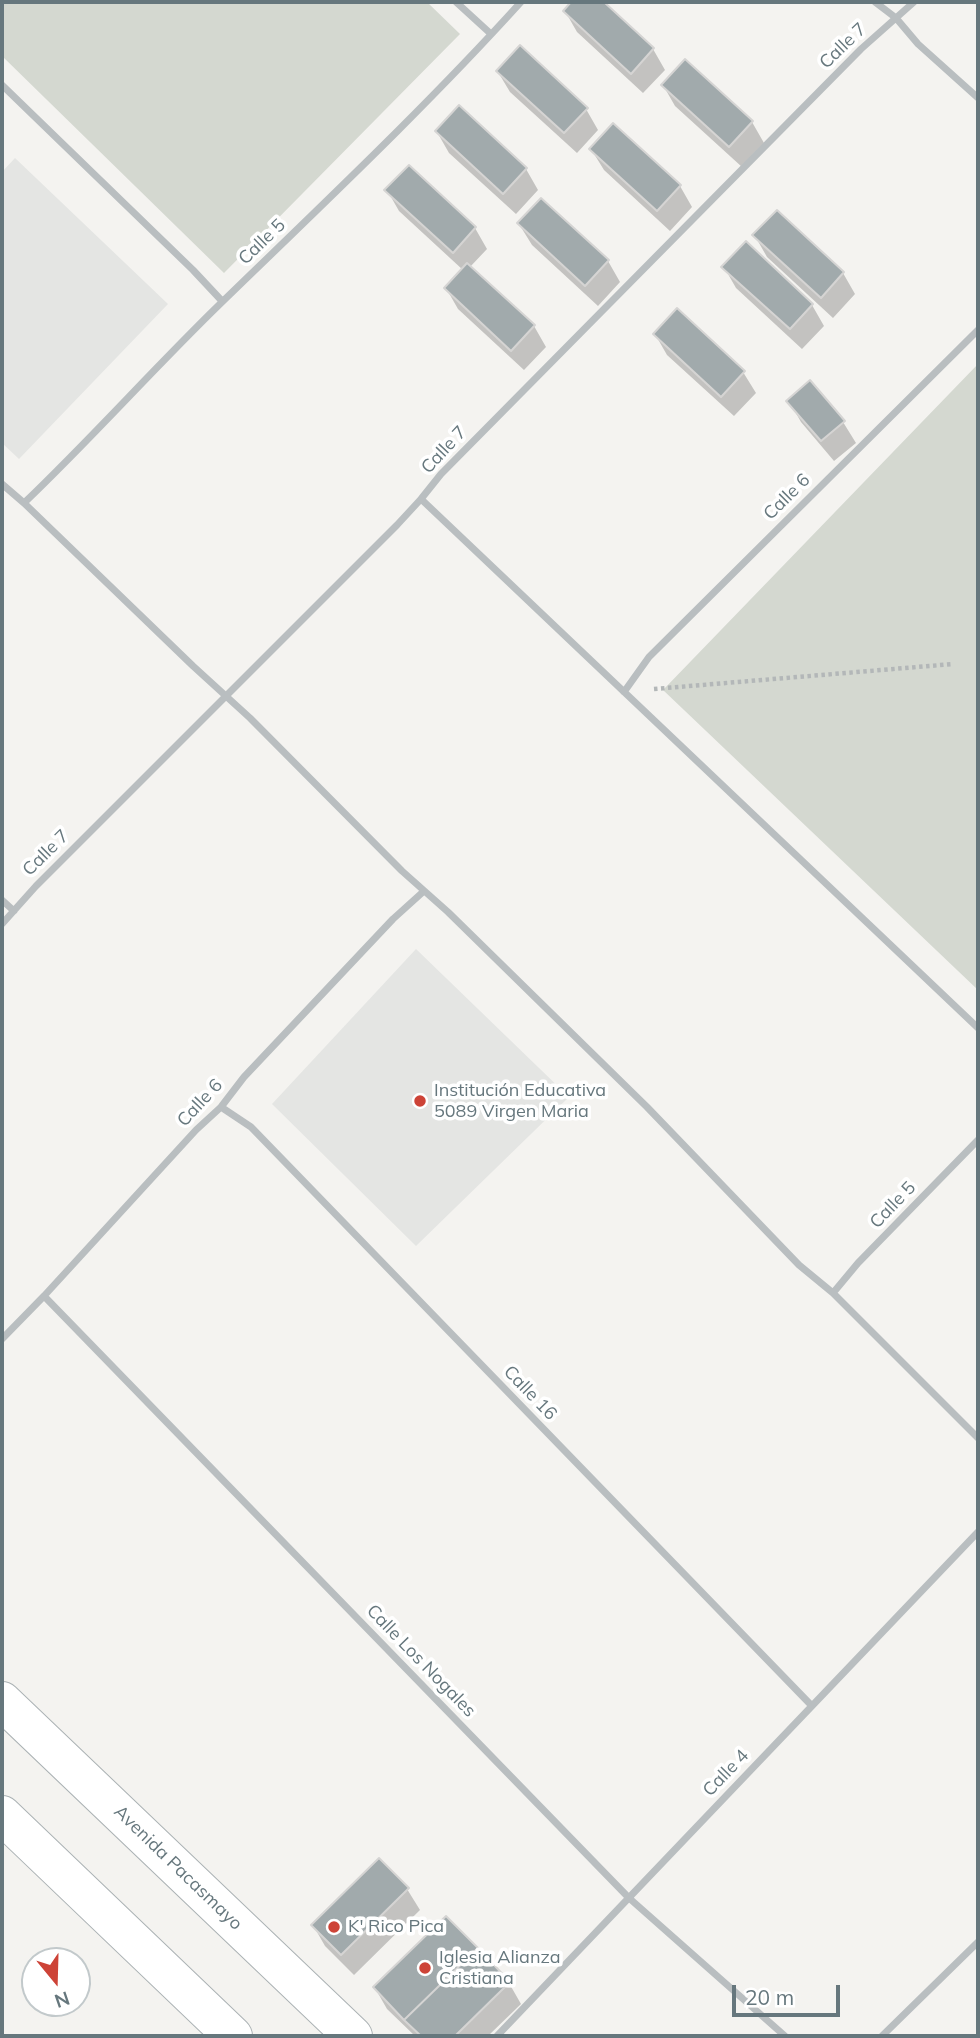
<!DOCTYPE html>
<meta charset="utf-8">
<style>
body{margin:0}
#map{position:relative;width:980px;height:2038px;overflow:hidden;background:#f4f3f0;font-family:Mulish,sans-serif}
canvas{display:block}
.frame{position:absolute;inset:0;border:4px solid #66777d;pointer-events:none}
.north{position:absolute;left:21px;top:1947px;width:70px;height:70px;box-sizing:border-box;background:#fff;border:2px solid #c2c9cb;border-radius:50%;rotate:161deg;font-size:19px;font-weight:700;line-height:28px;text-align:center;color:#66777d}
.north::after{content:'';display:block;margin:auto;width:24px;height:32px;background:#cd4337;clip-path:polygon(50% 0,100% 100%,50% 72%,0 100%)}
.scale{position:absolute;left:732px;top:1985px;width:108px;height:32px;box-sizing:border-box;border:4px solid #66777d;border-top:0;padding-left:9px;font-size:21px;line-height:24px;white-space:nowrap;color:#66777d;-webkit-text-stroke:5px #fff;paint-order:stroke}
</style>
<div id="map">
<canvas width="980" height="2038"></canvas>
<div class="frame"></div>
<div class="north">N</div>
<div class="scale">20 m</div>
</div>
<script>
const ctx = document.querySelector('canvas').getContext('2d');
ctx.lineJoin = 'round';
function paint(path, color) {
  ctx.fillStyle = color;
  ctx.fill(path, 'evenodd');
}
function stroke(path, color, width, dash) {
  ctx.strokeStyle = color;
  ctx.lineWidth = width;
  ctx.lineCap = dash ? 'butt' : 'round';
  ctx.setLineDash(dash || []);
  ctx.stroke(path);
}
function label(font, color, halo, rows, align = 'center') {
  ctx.font = font + ' Mulish,sans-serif';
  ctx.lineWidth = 7;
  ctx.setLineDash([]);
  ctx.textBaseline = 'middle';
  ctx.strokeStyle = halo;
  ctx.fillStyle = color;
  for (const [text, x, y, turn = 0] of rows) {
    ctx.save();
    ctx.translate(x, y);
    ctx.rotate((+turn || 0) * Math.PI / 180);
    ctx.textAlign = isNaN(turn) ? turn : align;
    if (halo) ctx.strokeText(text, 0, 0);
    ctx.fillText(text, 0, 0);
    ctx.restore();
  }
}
paint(new Path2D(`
 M15,158L168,304L19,459L2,443V172Z
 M416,949L569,1097L416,1246L272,1104Z`), '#e4e5e3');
paint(new Path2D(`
 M2,2H427L460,34L224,273L2,56Z
 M978,364V990L663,690Z`), '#d4d8d0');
paint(new Path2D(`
 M574,2H602L653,49L665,70L643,93L577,32L565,11Z
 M498,72L586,109L598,130L577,153L510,92Z
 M663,85L752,122L764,143L742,167L675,106Z
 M437,132L526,169L538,190L516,214L449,153Z
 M591,149L680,186L692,207L670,231L604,170Z
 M409,167L475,228L487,249L470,267L534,326L546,347L524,370L458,309L446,288L463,270L399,211L387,190Z
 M519,224L608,261L620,282L598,306L532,245Z
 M755,236L843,273L855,294L833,318L767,257Z
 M724,267L812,305L824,326L802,349L736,288Z
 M655,334L743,372L756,393L734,416L667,355Z
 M789,401L843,422L856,443L834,461L801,422Z
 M407,1889L420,1910L354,1975L325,1946L313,1925Z
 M446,1918L509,1983L521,2004L488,2036H415L387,2009L375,1988Z`), '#0003');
const building = new Path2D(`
 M571,2H604L654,48L631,74L563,11Z
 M520,45L588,108L564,133L496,71Z
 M685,59L753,121L729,147L661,85Z
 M459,105L527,168L503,194L435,131Z
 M613,123L681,185L657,211L589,149Z
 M409,165L476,227L453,253L384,190Z
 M541,198L609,260L585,286L517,223Z
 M777,210L844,272L821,298L752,235Z
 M746,241L813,304L790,329L721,267Z
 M467,263L535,325L511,351L444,288Z
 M677,308L745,371L721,397L653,334Z
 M810,380L845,421L821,441L786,401Z
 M379,1858L409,1888L341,1955L311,1925Z
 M446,1916L478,1948L404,2020L373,1987Z
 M478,1948L510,1982L455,2036H421L404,2020Z`);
paint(building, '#a1aaac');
stroke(building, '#d5d4d3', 2);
const secondary = new Path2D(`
 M2,1701L353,2036
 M2,1815L233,2036`);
stroke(secondary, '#abb2b4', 40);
stroke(new Path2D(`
 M654,689L953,664`), '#b3b7b8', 4.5, [3.5, 3.5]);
stroke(new Path2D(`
 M456,2L491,34
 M875,2L896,18L918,44L978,98
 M2,85L193,270L222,301
 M2,484L24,503L193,666L250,718L402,871L448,912L647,1107L799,1265L833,1293L978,1438
 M421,499L978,1028
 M24,503C92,438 154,368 221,303C323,204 426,107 521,2
 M624,692L649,657L978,330
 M2,900L14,911
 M2,924L36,886L397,525L421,499L441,474L861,49L914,2
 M221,1107L251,1127L812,1706
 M833,1293L858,1263L978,1140
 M44,1296L629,1898L785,2036
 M2,1339L44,1296L196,1130L221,1107L244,1077L393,919L424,891
 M497,2036L978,1532
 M882,2036L978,1942`), '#b9bec0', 7);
stroke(secondary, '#fff', 38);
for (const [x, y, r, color] of [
 [420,1101,7,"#cd4337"],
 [334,1927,7,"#cd4337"],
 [425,1968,7,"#cd4337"]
]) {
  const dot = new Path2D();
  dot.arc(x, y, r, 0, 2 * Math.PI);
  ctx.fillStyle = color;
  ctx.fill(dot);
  stroke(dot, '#fff', 2.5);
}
label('18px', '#66777d', '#fff', [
 ["Calle 7",843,46,-44],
 ["Calle 5",262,242,-44],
 ["Calle 7",444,450,-47],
 ["Calle 6",787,497,-45],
 ["Calle 7",46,853,-45],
 ["Calle 6",200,1103,-47],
 ["Calle 5",893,1205,-46],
 ["Calle 16",530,1393,46],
 ["Calle Los Nogales",421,1661,46],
 ["Calle 4",726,1773,-46],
 ["Avenida Pacasmayo",178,1868,44]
]);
label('18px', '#66777d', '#fff', [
 ["Institución Educativa",434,1091],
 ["5089 Virgen Maria",434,1112],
 ["K' Rico Pica",348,1927],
 ["Iglesia Alianza",439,1958],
 ["Cristiana",439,1979]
], 'left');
</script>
